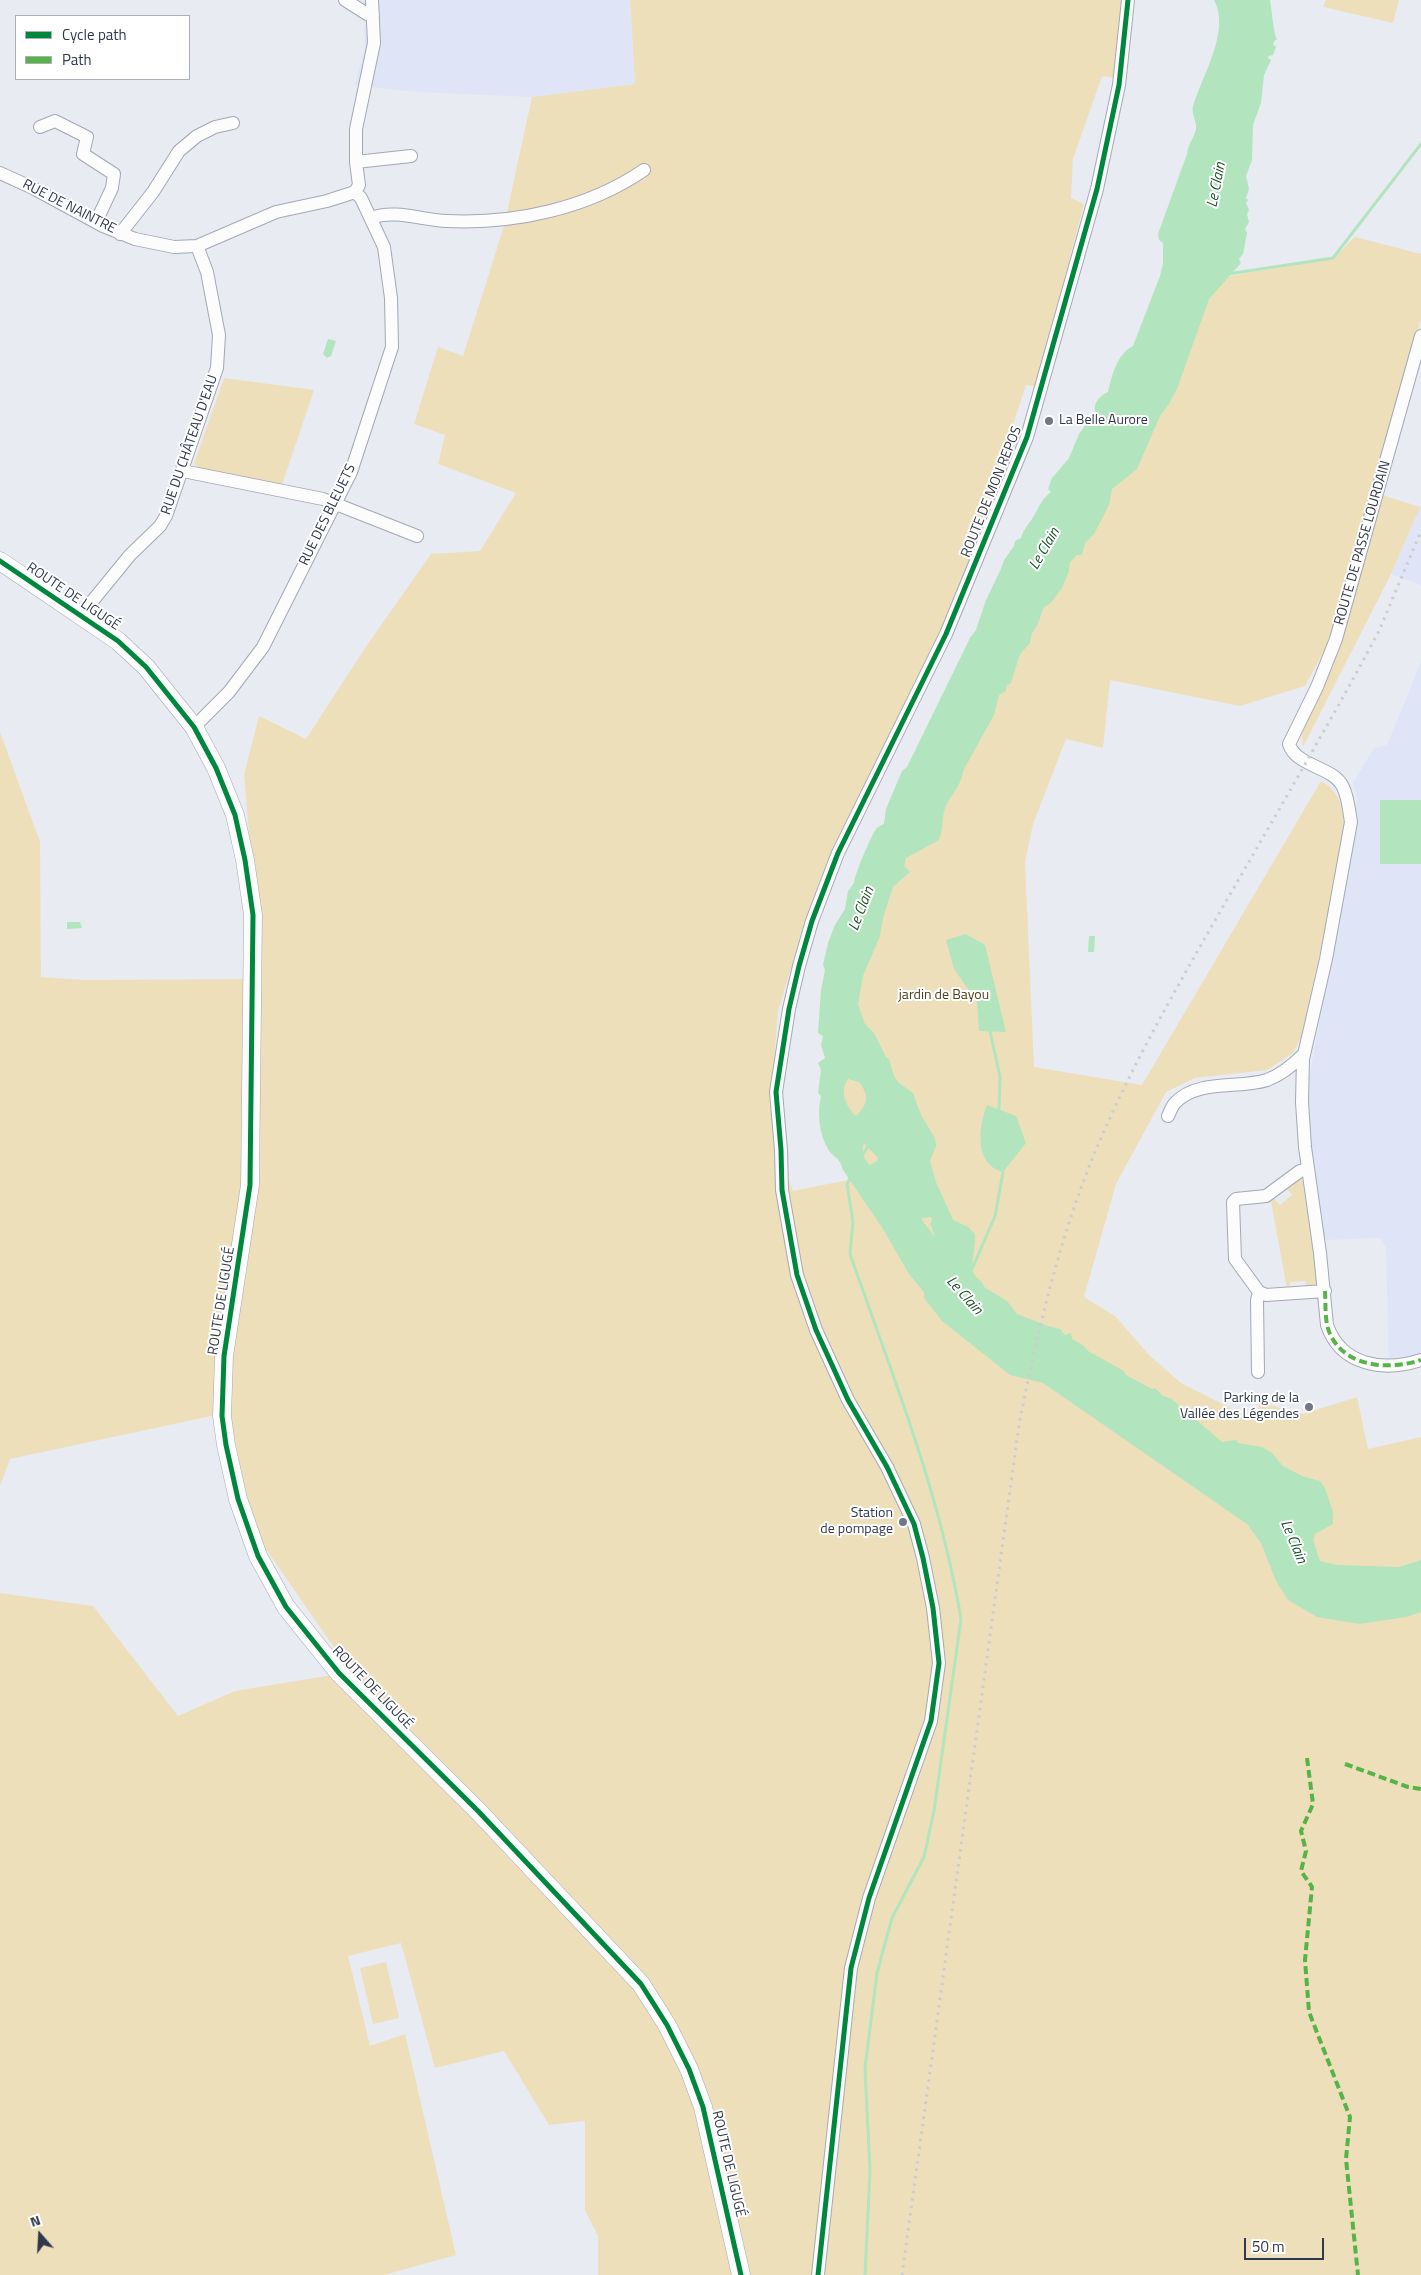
<!DOCTYPE html>
<meta charset="utf-8">
<style>
body{margin:0}
#map{position:relative;width:1421px;height:2275px;overflow:hidden;background:#e8ebf2;font-family:"Titillium Web",sans-serif}
canvas{display:block}
.legend{position:absolute;left:15px;top:15px;width:175px;height:65px;box-sizing:border-box;background:#fff;border:1px solid #acafb8;margin:0;padding:6px 9px;list-style:none;font-size:15px;color:#30384d}
.legend li{display:flex;align-items:center;gap:10px;height:25px}
.legend b{width:25px;border:1px solid #acafb8}
.north{position:absolute;left:15px;top:2210px;width:50px;height:50px;-webkit-text-stroke:4px #fff;paint-order:stroke;rotate:341deg;font-size:14px;font-weight:700;line-height:20px;text-align:center;color:#30384d}
.north::after{content:'';display:block;margin:auto;width:18px;height:22px;background:#30384d;clip-path:polygon(50% 0,100% 100%,50% 72%,0 100%)}
.scale{position:absolute;left:1244px;top:2238px;width:80px;height:22px;box-sizing:border-box;border:2px solid #30384d;border-top:0;padding-left:6px;font-size:15px;line-height:18px;white-space:nowrap;color:#30384d;-webkit-text-stroke:4px #fff;paint-order:stroke}
</style>
<div id="map">
<canvas width="1421" height="2275"></canvas>
<ul class="legend">
<li><b style="height:6px;background:#00873e"></b>Cycle path</li>
<li><b style="height:6px;background:#56b347"></b>Path</li>
</ul>
<div class="north">N</div>
<div class="scale">50 m</div>
</div>
<script>
const ctx = document.querySelector('canvas').getContext('2d');
ctx.lineJoin = 'round';
function paint(path, color) {
  ctx.fillStyle = color;
  ctx.fill(path, 'evenodd');
}
function stroke(path, color, width, dash) {
  ctx.strokeStyle = color;
  ctx.lineWidth = width;
  ctx.lineCap = dash ? 'butt' : 'round';
  ctx.setLineDash(dash || []);
  ctx.stroke(path);
}
function label(font, color, halo, rows, align = 'center') {
  ctx.font = font + ' "Titillium Web",sans-serif';
  ctx.lineWidth = 4;
  ctx.setLineDash([]);
  ctx.textBaseline = 'middle';
  ctx.strokeStyle = halo;
  ctx.fillStyle = color;
  for (const [text, x, y, turn = 0] of rows) {
    ctx.save();
    ctx.translate(x, y);
    ctx.rotate((+turn || 0) * Math.PI / 180);
    ctx.textAlign = isNaN(turn) ? turn : align;
    if (halo) ctx.strokeText(text, 0, 0);
    ctx.fillText(text, 0, 0);
    ctx.restore();
  }
}
paint(new Path2D(`
 M364,0H630L635,84L532,97L416,92L355,85L365,47Z
 M1421,505V585L1391,574Z
 M1421,662V1353L1405,1357L1389,1358L1386,1248L1380,1238L1324,1240L1309,1140L1307,1090L1355,822L1357,798L1353,783L1374,748L1387,745Z`), '#dfe5f6');
paint(new Path2D(`
 M630,0H1122L1114,78L1102,76L1073,159L1071,198L1084,204L1036,387L1026,385L1001,460L986,497L995,505L936,642L823,872L802,932L778,1011L771,1099L776,1148L793,1191L863,1177L836,1091L861,937L1196,282L1333,258L1355,237L1421,254V319L1330,640L1305,686L1240,706L1110,680L1103,748L1066,739L1033,824L1025,862L1034,1067L1142,1085L1321,781C1343,793 1343,813 1346,836L1301,1037L1293,1053L1267,1070L1195,1078L1166,1092L1116,1184L1084,1297L1115,1316L1149,1355L1181,1383L1258,1422L1259,1402L1303,1414L1357,1397L1368,1449L1421,1437V2275H598V2236L585,2210V2121L549,2125L504,2051L435,2068L401,1943L348,1956L370,2046L405,2034L456,2255L384,2275H0V1593L93,1606L178,1716L235,1691L351,1672L261,1542L243,1482L230,1412L10,1459L0,1486V732L40,842L41,977L85,980L262,979L244,775L259,716L306,739L365,648L431,554L480,551L516,493L438,464L445,435L414,424L438,347L463,356L504,226L532,97L635,84Z
 M1326,0H1399L1393,23L1323,7Z
 M224,378L314,390L282,485L205,473L194,464Z
 M1382,495L1420,507L1391,574L1303,747L1302,734L1348,620Z
 M1302,1178L1318,1281L1314,1286L1306,1287L1305,1281L1290,1282V1289H1287L1271,1201L1274,1199L1280,1205L1292,1195L1287,1188Z
 M386,1962L399,2018L373,2024L360,1968Z`), '#eedfbb');
paint(new Path2D(`
 M1214,0H1270C1272,11 1273,31 1277,40H1275L1273,44L1276,47L1273,55L1269,56L1268,58L1271,60L1264,75L1261,103L1253,125L1252,160L1246,176L1249,189L1246,198L1248,200L1246,203L1249,210L1247,214L1249,222L1245,229L1247,233L1243,254L1239,259L1241,263L1209,299L1177,389L1169,404L1160,416L1137,469L1112,489L1109,505L1094,534L1085,543L1082,555H1077L1070,562L1069,571L1062,588L1050,604L1044,607L1037,626L1032,633L1030,643L1020,654L1011,683L1007,685L1006,691L999,695L994,715L963,771C962,787 947,797 944,812C942,821 943,830 939,840L906,858L904,866L910,872L893,887L883,918L880,936L863,976L858,1004L865,1024L874,1033L886,1057L889,1059L894,1076L899,1083L913,1093L921,1115L935,1138L936,1146L930,1161L936,1182L953,1220L968,1227L975,1234C976,1246 971,1260 973,1271C975,1279 982,1279 984,1287L1007,1301L1017,1314L1048,1326L1060,1329L1065,1335L1071,1333L1072,1339L1084,1346L1088,1351L1124,1371L1126,1375L1152,1389L1155,1388L1163,1396L1172,1399L1222,1442L1236,1440L1238,1443L1262,1447L1271,1452L1283,1466L1302,1476L1320,1481L1325,1488L1333,1512V1524L1315,1534L1313,1540L1320,1561L1337,1565L1399,1567L1421,1560V1612L1406,1617L1359,1624L1317,1617L1288,1600L1276,1581L1261,1543L1247,1524L1043,1383L1010,1375L942,1321L924,1298V1292L909,1274L883,1229L843,1170C839,1155 835,1160 828,1149C819,1135 817,1111 821,1096L818,1093L821,1070L818,1063L825,1058L821,1045L823,1036L818,1033L821,990L825,970L823,965L828,943L835,925L845,909L848,891L854,883C854,876 872,833 877,828C878,827 883,824 884,824L886,809L902,771L907,767L970,638L976,630L986,600L1000,571L1004,560L1014,546L1015,541L1021,538C1023,531 1025,529 1029,523C1038,512 1039,501 1051,492L1048,489L1052,478L1069,458L1079,434L1095,412C1093,402 1100,396 1108,392C1112,375 1117,354 1133,346L1160,276L1163,263V243L1159,240L1158,234L1187,154C1188,144 1194,138 1196,129C1197,121 1191,114 1193,106C1202,76 1231,30 1214,0ZM848,1079L859,1082C870,1097 868,1103 856,1116C846,1107 839,1091 848,1079ZM864,1143L878,1158L877,1161L870,1165C864,1160 861,1151 864,1143ZM931,1217L932,1221L930,1223L935,1237L922,1220V1218Z
 M328,339L336,341L331,356L327,358L323,354Z
 M1380,800H1421V864H1380Z
 M67,922H80L82,928L67,929Z
 M966,934L985,945L1006,1032L979,1031L977,1002L954,969L946,940Z
 M1089,936H1095L1094,952H1088Z
 M987,1105L1016,1116L1026,1143L1003,1172C974,1165 978,1127 987,1105Z`), '#b2e5bd');
stroke(new Path2D(`
 M1228,274L1333,258L1421,144
 M990,1031L1000,1077L999,1109
 M861,1158L869,1144
 M851,1176L847,1184L853,1222L850,1254C892,1374 940,1493 961,1619L934,1811L924,1857L892,1918L877,1973L865,2068L870,2171L865,2275
 M973,1267L995,1216L1003,1172`), '#b2e5bd', 3);
const street = new Path2D(`
 M345,0L367,14H373
 M40,127L55,121L87,137L83,154L114,174L112,188L96,222
 M356,162L411,156
 M0,173L33,188L103,226L135,239L174,247L197,246L276,212L327,201L355,192
 M355,192L359,185L356,162V129L374,43L372,0
 M371,218C395,209 422,220 447,221C514,224 587,209 644,170
 M120,234L153,192L179,151L197,136L215,127L233,123
 M1421,336L1336,639L1317,687L1289,744C1296,767 1333,766 1343,787C1348,797 1349,810 1351,822L1326,959L1303,1059L1302,1102L1305,1147L1320,1253L1327,1325C1341,1366 1384,1372 1421,1360
 M183,471L323,499L417,536
 M81,615L130,555L160,526L166,516L217,368L219,335L207,272L197,246
 M194,727L229,692L263,647L351,472L392,347L391,298L384,247L361,198L355,192
 M1168,1116C1170,1112 1172,1106 1175,1103C1197,1079 1239,1089 1267,1080C1281,1075 1294,1064 1304,1054
 M1308,1169L1300,1171L1266,1196L1236,1199L1233,1202L1235,1259L1259,1292L1266,1295L1325,1291
 M1258,1372L1257,1300L1259,1292
 M818,2275L851,1968L869,1898L931,1721L939,1663L933,1608L923,1558L914,1524L887,1467L848,1400L816,1330L797,1275L782,1190L781,1150L776,1092L789,1009L799,966L812,921L838,853L946,634L1027,437L1097,189L1119,85L1128,0`);
const secondary = new Path2D(`
 M0,561L118,641L146,667L194,727L216,768L235,815L245,860L253,915L250,1185L224,1356L222,1416L226,1445L238,1499L258,1556L286,1607L339,1673L478,1811L641,1984L667,2025L689,2069L703,2107L741,2275`);
stroke(street, '#a3a8b4', 14);
stroke(secondary, '#a3a8b4', 19);
stroke(street, '#fcfcfd', 12);
stroke(secondary, '#fcfcfd', 18);
stroke(new Path2D(`
 M902,2275L1019,1425C1038,1328 1061,1231 1100,1140C1135,1060 1178,985 1221,910C1265,834 1309,758 1352,681L1379,631L1421,531`), '#cccdd1', 3, [2.5, 5]);
stroke(new Path2D(`
 M1325,1291C1326,1305 1324,1323 1331,1336C1347,1368 1391,1370 1421,1360
 M1307,1758L1313,1804L1301,1831L1306,1851L1301,1871L1312,1887L1305,1960L1309,2012L1350,2117L1346,2159L1358,2275
 M1345,1764L1408,1787L1421,1789`), '#56b347', 4, [8, 4]);
stroke(new Path2D(`
 M0,561L118,641L146,667L194,727L216,768L235,815L245,860L253,915L250,1185L224,1356L222,1416L226,1445L238,1499L258,1556L286,1607L339,1673L478,1811L641,1984L667,2025L689,2069L703,2107L741,2275
 M818,2275L851,1968L869,1898L931,1721L939,1663L933,1608L923,1558L914,1524L887,1467L848,1400L816,1330L797,1275L782,1190L781,1150L776,1092L789,1009L799,966L812,921L838,853L946,634L1027,437L1097,189L1119,85L1128,0`), '#00873e', 5);
for (const [x, y, r, color] of [
 [1049,421,5,"#707787"],
 [1309,1407,5,"#707787"],
 [903,1522,5,"#707787"]
]) {
  const dot = new Path2D();
  dot.arc(x, y, r, 0, 2 * Math.PI);
  ctx.fillStyle = color;
  ctx.fill(dot);
  stroke(dot, '#fff', 2);
}
label('14px', '#30384d', '#fff', [
 ["RUE DE NAINTRE",69,207,27],
 ["RUE DU CHÂTEAU D'EAU",190,445,-71],
 ["ROUTE DE MON REPOS",992,492,-68],
 ["RUE DES BLEUETS",328,515,-64],
 ["ROUTE DE PASSE LOURDAIN",1363,543,-74],
 ["ROUTE DE LIGUGÉ",73,597,34],
 ["ROUTE DE LIGUGÉ",222,1301,-81],
 ["ROUTE DE LIGUGÉ",372,1688,46],
 ["ROUTE DE LIGUGÉ",728,2164,77]
]);
label('14px', '#30384d', '#fff', [
 ["La Belle Aurore",1059,421,"left"],
 ["Parking de la",1299,1399],
 ["Vallée des Légendes",1299,1415],
 ["Station",893,1514],
 ["de pompage",893,1530]
], 'right');
label('14px', '#4f411c', '#fff', [
 ["jardin de Bayou",944,996]
]);
label('italic 15px', '#1c4f28', '#fff', [
 ["Le Clain",1217,185,-79],
 ["Le Clain",1045,549,-60],
 ["Le Clain",862,909,-69],
 ["Le Clain",964,1296,48],
 ["Le Clain",1293,1542,67]
]);
</script>
